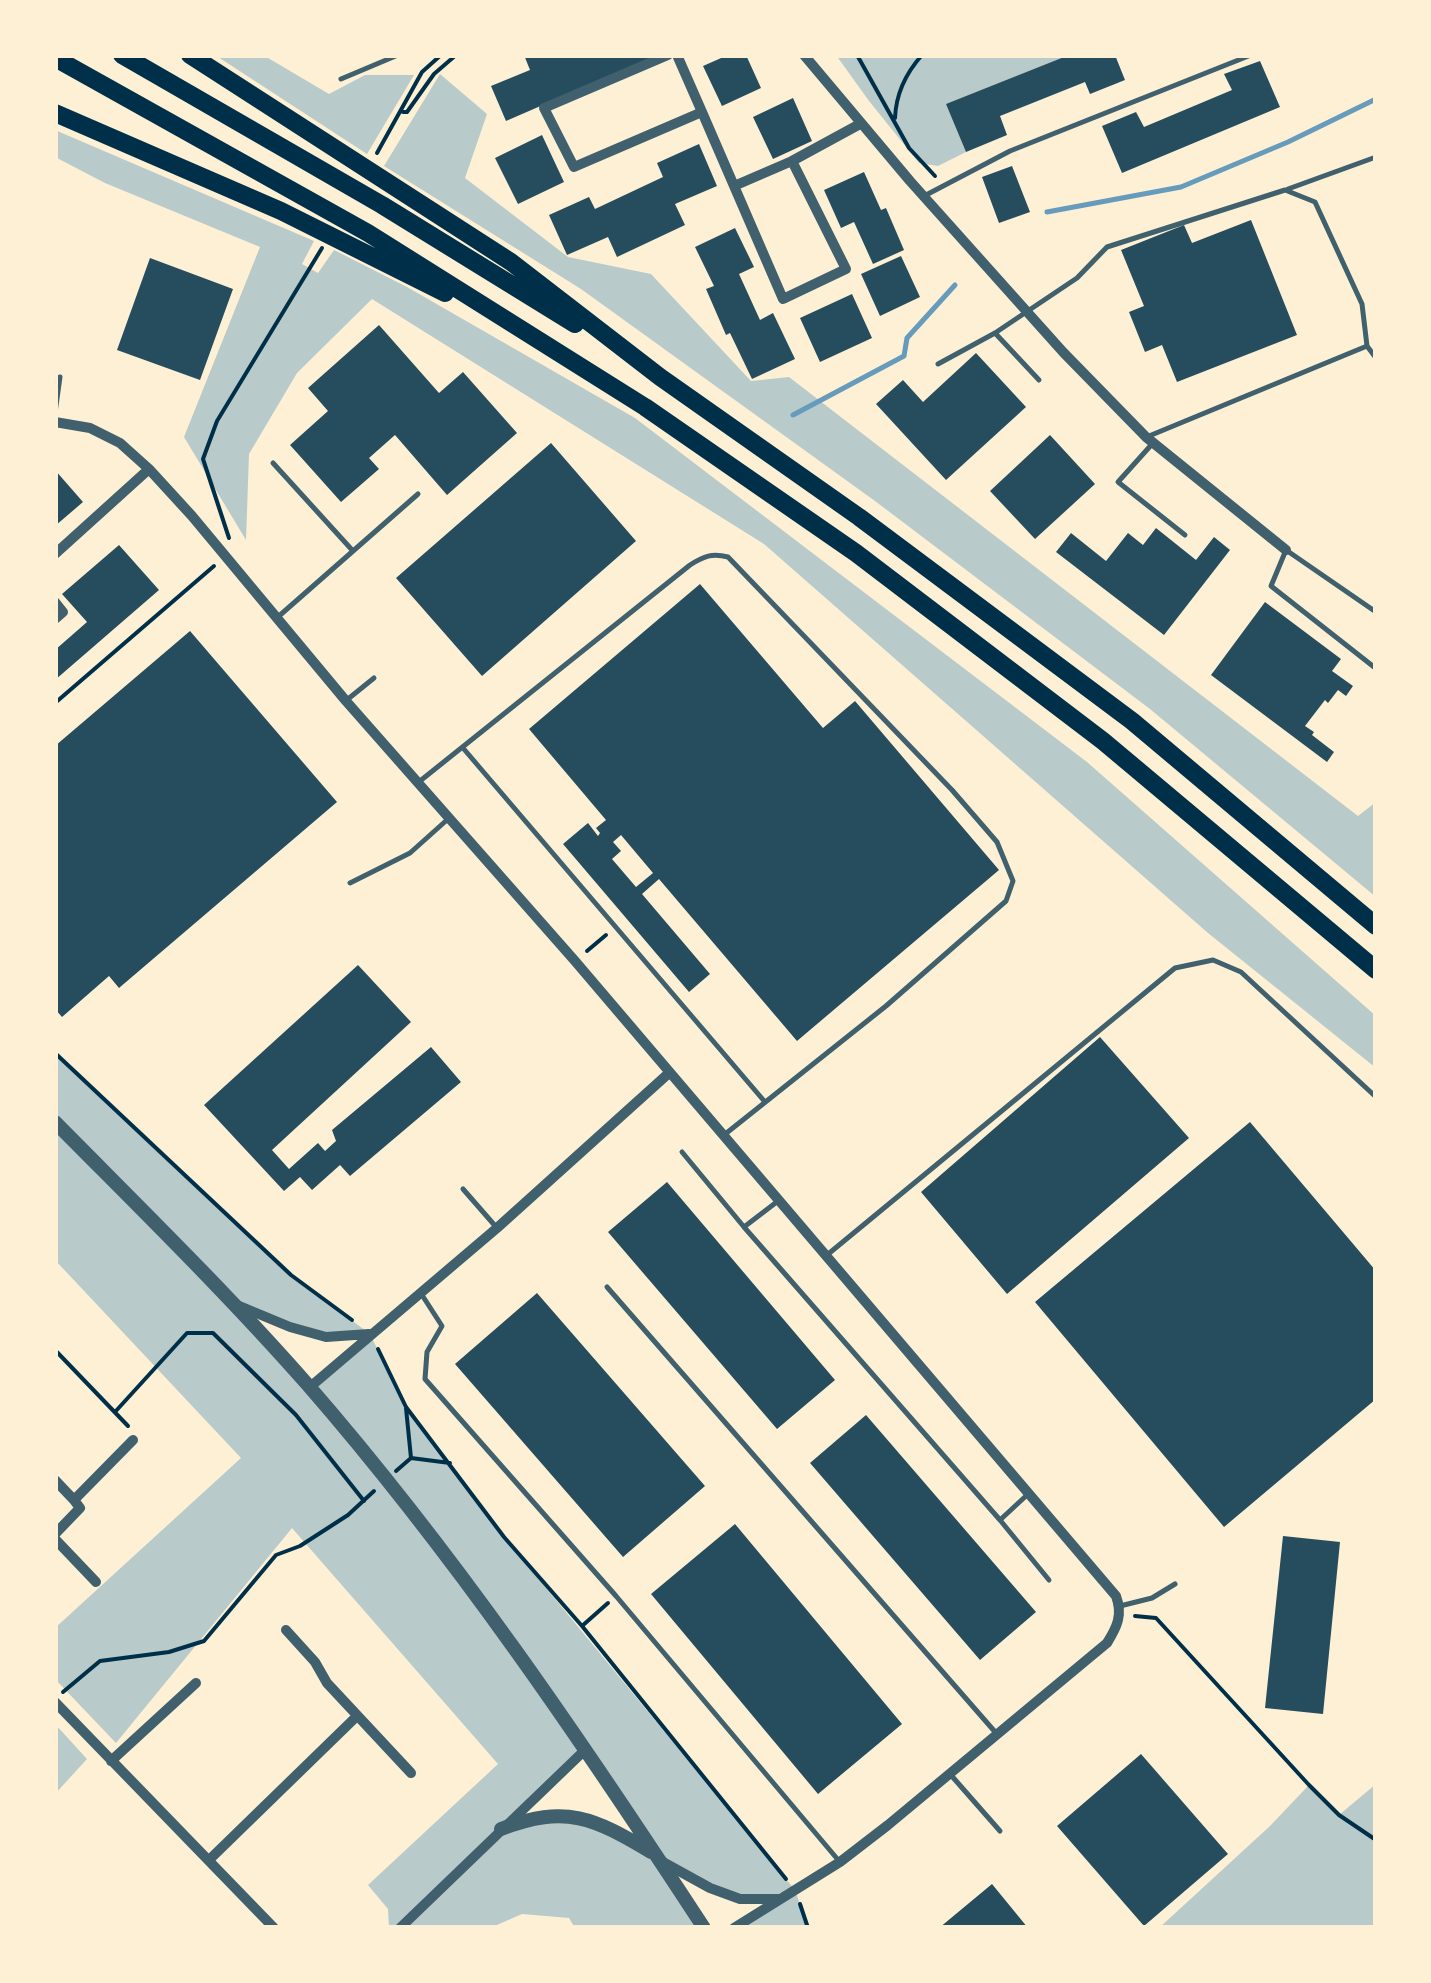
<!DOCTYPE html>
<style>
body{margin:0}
#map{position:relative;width:1431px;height:1983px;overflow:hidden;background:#fdf0d5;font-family:"Space Grotesk",sans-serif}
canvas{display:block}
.frame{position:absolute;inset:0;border:58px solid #fdf0d5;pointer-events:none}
</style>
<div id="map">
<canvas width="1431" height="1983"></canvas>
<div class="frame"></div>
</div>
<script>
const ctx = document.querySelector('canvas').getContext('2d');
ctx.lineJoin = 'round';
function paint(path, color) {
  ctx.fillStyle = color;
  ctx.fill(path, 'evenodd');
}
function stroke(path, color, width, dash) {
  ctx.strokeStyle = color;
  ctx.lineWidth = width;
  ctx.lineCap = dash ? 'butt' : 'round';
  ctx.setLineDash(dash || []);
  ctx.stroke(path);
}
paint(new Path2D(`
 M215,55H263L329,94L365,75H414L367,154Z
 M836,55H1069L947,104L966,152L938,166L919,163L869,101Z
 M440,74L487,114L465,178L568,257L651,274L751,381L789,377L1358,816L1376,802V897L1150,709L875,501L581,289L384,166Z
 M55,130L314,241L302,264L318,273L334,250L407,287L635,418L1087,762L1376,1016V1068L1208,933L764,544L372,299L297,373L249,454L246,540L184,437L260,247L105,183L55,157Z
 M55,1053L291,1275L370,1334L406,1407L504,1537L795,1890L808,1928H734L779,1900L740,1899L662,1862L704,1928H575L569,1918L522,1914L490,1928H389L388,1909L368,1885L498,1764L292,1528L116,1743L55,1679V1628L241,1458L55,1260ZM239,1306L326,1337L368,1335L309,1387ZM586,1750L653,1853L569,1815L503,1827Z
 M55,1724L87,1759L55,1794Z
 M1376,1784V1928H1159L1270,1826L1309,1785L1339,1815Z`), '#b9caca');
stroke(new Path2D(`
 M1047,212L1181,187L1288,142L1376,99
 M793,415L904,356L907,338L955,285`), '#669bbc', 5);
paint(new Path2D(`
 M524,55H658L506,121L491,86L530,70Z
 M728,55H746L761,88L722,106L703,66Z
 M1069,55H1115L1125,80L1090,94L1085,82L1000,116L1007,135L966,152L946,104Z
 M1260,61L1280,107L1122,173L1102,126L1136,112L1144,127L1232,90L1224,74Z
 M793,98L812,141L773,159L753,117Z
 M542,135L564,182L518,204L495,158Z
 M699,144L717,186L675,204L685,225L617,257L608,237L567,255L549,215L589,197L595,209L663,177L657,163Z
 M1012,166L1030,212L999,223L982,177Z
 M864,172L881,210L886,208L904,250L873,264L854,222L841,228L824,190Z
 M1251,220L1297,335L1177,382L1162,345L1145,352L1129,312L1144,306L1121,250L1184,225L1192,243Z
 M735,228L754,267L739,274L760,320L773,313L795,359L752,379L730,333L726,335L706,289L714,286L695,247Z
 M901,256L920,297L880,316L861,274Z
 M150,258L233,289L200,380L117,350Z
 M852,294L872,338L820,362L800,318Z
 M379,325L439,393L463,372L517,433L447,495L395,435L369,458L379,469L341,502L290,445L328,411L308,388Z
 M976,353L1026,407L946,480L876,404L903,380L923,402Z
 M1050,435L1095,484L1035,539L990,491Z
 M551,443L636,541L482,676L396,578Z
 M55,470L83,502L55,526Z
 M1156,528L1196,560L1214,537L1230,550L1164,635L1056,552L1071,533L1106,561L1128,533L1143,545Z
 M119,545L159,590L55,680V650L87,622L62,594Z
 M700,584L823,728L855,701L999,870L797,1041L659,879L642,894L710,974L689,992L563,844L588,823L598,836L600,833L596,828L606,820L529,729ZM621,835L653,873L636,887L612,859L621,851L613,842Z
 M1265,602L1341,659L1332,671L1353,686L1346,696L1338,690L1328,703L1325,700L1305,726L1314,732L1312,735L1334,752L1327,762L1211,675Z
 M190,631L337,802L119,988L109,976L62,1017L55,1009V746Z
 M358,965L411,1022L272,1150L289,1169L318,1143L325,1151L336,1141L332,1130L431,1047L461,1082L350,1176L340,1165L312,1190L300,1177L284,1191L204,1105Z
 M1100,1037L1189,1138L1007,1294L921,1192Z
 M1250,1122L1376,1271V1399L1224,1527L1035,1302Z
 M667,1182L835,1380L777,1429L608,1232Z
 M537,1293L705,1486L623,1557L455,1364Z
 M866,1415L1036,1612L980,1660L810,1463Z
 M735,1524L902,1724L818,1794L651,1594Z
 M1283,1536L1340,1542L1323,1714L1265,1708Z
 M1141,1754L1228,1854L1144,1926L1057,1826Z
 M992,1884L1028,1928H939Z`), '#264d5e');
stroke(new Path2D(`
 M857,55L909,148L935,176
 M403,112H407L434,74L456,55
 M895,118C896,93 906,73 922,55
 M377,153L422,72L441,55
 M229,538L203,459L217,421L322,248
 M55,703L214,566
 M587,951L606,935
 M55,1053L291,1275L352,1320
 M378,1349L406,1407L504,1537L582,1626L786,1879
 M55,1350L128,1426
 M115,1412L187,1333H213L296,1415L364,1501
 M411,1458L450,1463
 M396,1471L411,1458L406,1408
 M1135,1616L1156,1618L1309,1785L1339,1815L1376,1840
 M582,1626L608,1603
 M63,1692L100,1661L169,1652L204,1641L276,1555L300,1546L348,1515L374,1491
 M800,1904L808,1928`), '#003049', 4);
stroke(new Path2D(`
 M341,79L398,55
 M1288,189L1376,157
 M926,195L1010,151L1251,55
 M995,333L1039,380
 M938,364L995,333L1077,278L1107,247L1285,190L1315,202L1362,304L1367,346
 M55,413L60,377
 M1149,436L1367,346L1376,358
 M1153,443L1118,482L1185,535
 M273,463L353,551
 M279,616L418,494
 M1374,667L1271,586L1286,550L1376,612
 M348,699L374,678
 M463,748L765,1102
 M420,781L690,565C704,556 712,553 728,557L952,790L997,842L1013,881L1006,901L886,1006L724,1135
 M350,883L410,853L448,819
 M682,1152L744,1227
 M463,1189L497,1228
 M778,1201L744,1227L1000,1520
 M827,1255L1175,968L1213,960L1241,972L1376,1097
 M607,1287L996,1733
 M422,1295L442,1326L427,1352L425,1379L616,1596L839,1861
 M1027,1495L1000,1520L1049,1580
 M1120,1606L1152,1598L1175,1584
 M950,1774L1000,1831`), '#3f606c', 5);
stroke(new Path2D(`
 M668,55L544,108L574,167L702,112L783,299L846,269L792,161L860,124
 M677,55L702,112
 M804,55L910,181L1063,352L1146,437L1286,550
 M734,186L792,161
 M55,422L90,428L120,443L149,469L192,516L346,701L575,961L1116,1596C1123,1615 1117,1627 1107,1643L888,1825L840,1862L734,1928
 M55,554L149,469
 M55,602L63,612L55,619
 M237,1305L290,1327L326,1337L369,1334
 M310,1387L497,1228L669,1073
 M55,1480L74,1500L133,1440
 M55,1534L80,1508L74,1500
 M55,1539L96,1582
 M286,1630L315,1662L327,1683L411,1773
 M55,1702L274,1928
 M111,1761L196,1683
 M209,1860L357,1716
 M661,1861L710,1888L740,1899H780
 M400,1928L586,1749`), '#3f606c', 10);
stroke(new Path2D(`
 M55,1122C140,1208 227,1293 307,1384C455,1554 581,1740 704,1928
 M501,1829C566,1804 594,1818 651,1852`), '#3f606c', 14);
stroke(new Path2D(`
 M122,55L382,205L575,324
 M190,55L511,262L660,377L859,517L1132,721L1376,926
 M55,58L368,233L645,407L856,553L1103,741L1376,970
 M55,113L281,211L445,293`), '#003049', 18);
</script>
